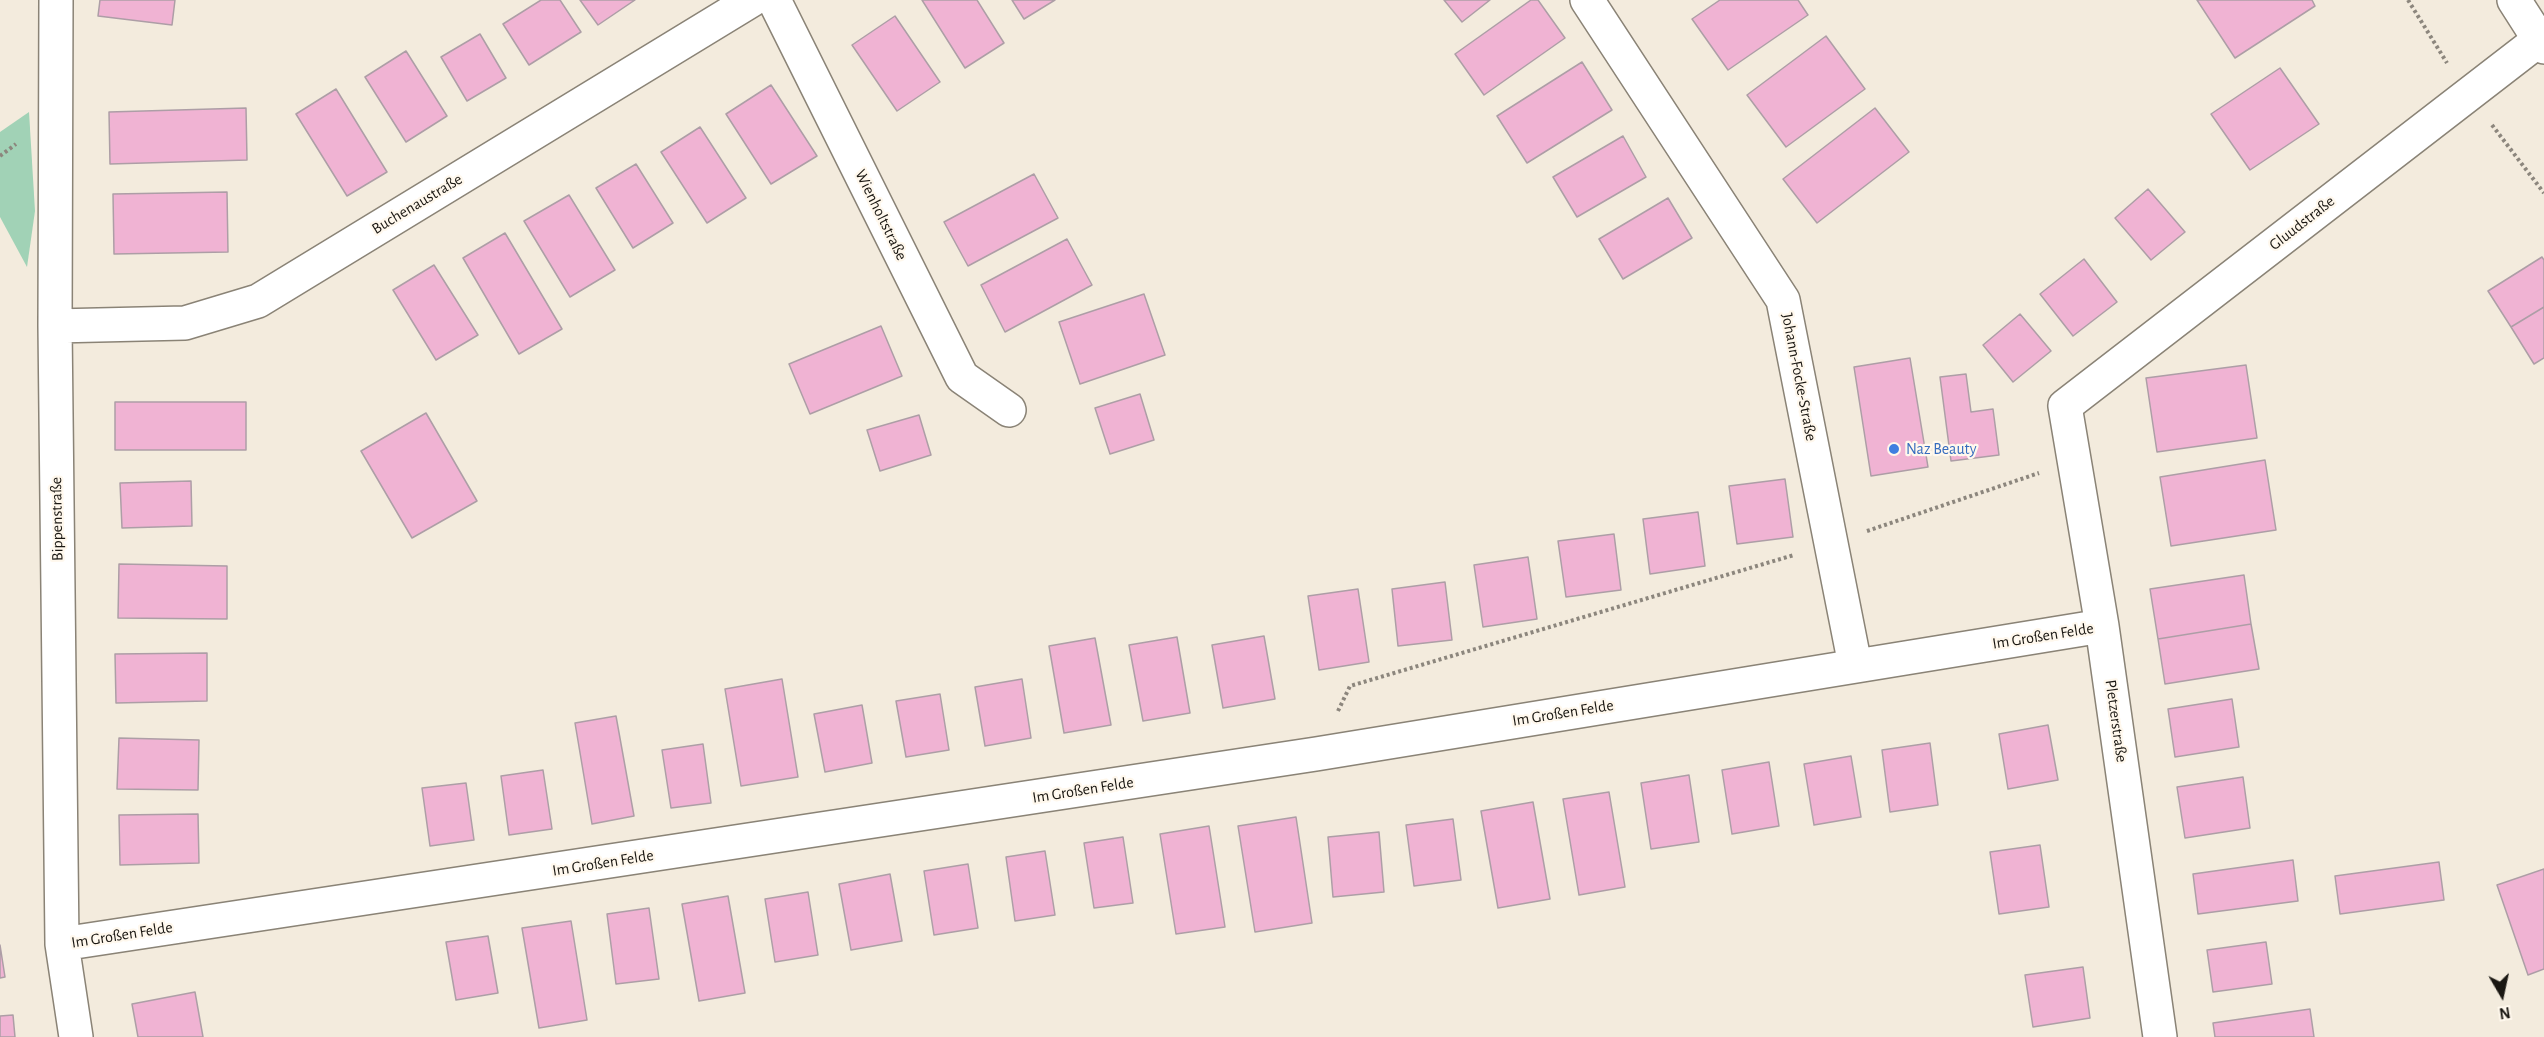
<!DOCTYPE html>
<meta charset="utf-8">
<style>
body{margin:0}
#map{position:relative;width:2544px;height:1037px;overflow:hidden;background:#f3ebdd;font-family:"Alegreya Sans",sans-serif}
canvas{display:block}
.north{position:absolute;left:2472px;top:965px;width:60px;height:60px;-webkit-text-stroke:4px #fff8ed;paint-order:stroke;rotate:171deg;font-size:16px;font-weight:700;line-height:24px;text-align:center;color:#1a1712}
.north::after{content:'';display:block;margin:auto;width:21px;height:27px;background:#1a1712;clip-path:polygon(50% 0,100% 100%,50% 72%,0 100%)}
</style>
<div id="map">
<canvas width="2544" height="1037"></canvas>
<div class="north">N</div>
</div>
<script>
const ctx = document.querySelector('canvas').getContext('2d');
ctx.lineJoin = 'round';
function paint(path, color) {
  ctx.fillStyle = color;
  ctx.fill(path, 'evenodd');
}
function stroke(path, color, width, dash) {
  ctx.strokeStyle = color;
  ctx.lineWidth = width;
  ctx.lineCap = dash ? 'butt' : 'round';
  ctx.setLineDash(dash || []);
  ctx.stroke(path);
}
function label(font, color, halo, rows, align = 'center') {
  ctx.font = font + ' "Alegreya Sans",sans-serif';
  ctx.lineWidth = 4.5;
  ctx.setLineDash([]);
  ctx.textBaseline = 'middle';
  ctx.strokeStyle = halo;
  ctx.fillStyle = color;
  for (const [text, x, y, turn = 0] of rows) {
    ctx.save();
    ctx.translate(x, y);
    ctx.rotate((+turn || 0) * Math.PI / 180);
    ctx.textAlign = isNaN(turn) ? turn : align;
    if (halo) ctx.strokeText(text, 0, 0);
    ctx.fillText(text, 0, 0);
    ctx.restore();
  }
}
paint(new Path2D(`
 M29,112L35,211L27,267L0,217V132Z`), '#a1d2b6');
const building = new Path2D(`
 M100,0H175L172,25L98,16Z
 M541,0H560L581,32L529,65L503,24Z
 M580,0H635L598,25Z
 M922,0H977L1004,43L965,68Z
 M1012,0H1055L1024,19Z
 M1444,0H1490L1462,22Z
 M1531,0H1538L1565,38L1484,95L1455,54Z
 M1720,0H1798L1808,15L1728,70L1692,19Z
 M2197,0H2312L2315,6L2235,58Z
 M895,16L940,82L897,111L852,45Z
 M480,34L506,78L467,101L441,57Z
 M1826,36L1865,89L1786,147L1747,95Z
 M406,51L447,116L406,142L365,77Z
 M1582,62L1612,110L1527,163L1497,116Z
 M2280,68L2319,124L2250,170L2211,114Z
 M771,85L817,156L771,184L726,114Z
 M336,89L387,172L347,196L296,114Z
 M246,108L247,160L110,164L109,112Z
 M1875,108L1909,152L1817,223L1783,179Z
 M700,127L746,198L707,223L661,152Z
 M1623,136L1646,177L1577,217L1553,177Z
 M636,164L673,223L633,248L596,188Z
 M1034,174L1058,218L968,266L944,222Z
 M2148,189L2185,232L2151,260L2115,218Z
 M227,192L228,252L114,254L113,194Z
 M569,195L615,270L570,297L524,221Z
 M1668,198L1692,238L1623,279L1599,239Z
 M505,233L562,329L519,354L463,258Z
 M1067,239L1092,285L1005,332L981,285Z
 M2542,257L2544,260V307L2511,327L2488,291Z
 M2084,259L2117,302L2073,336L2040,294Z
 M434,265L478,335L436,360L393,290Z
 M1144,294L1165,355L1080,384L1059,322Z
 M2544,307V358L2534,364L2511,327Z
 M2020,314L2051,351L2013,382L1983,345Z
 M881,326L902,376L810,414L789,364Z
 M1910,358L1928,467L1871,476L1854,367Z
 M2246,365L2257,438L2157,452L2146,378Z
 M1966,374L1971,412L1993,409L1999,455L1951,461L1940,377Z
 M1140,394L1154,440L1110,454L1095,408Z
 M115,402H246V450H115Z
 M426,413L477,501L412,538L361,451Z
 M919,415L931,455L880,471L867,430Z
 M2265,460L2276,530L2171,546L2160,477Z
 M1785,479L1793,537L1737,544L1729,486Z
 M191,481L192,526L122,528L120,483Z
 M1698,512L1705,566L1650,574L1643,519Z
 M1614,534L1621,590L1566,597L1558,541Z
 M1528,557L1537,619L1483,627L1474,565Z
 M119,564L227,566V619L118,618Z
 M2244,575L2251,624L2158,639L2150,589Z
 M1445,582L1452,640L1398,646L1392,589Z
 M1358,589L1369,662L1319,670L1308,596Z
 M2251,624L2259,669L2165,684L2158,639Z
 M1264,636L1275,699L1223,708L1212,645Z
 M1177,637L1190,713L1143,721L1129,645Z
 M1095,638L1111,725L1064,733L1049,646Z
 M207,653V701L116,703L115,654Z
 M782,679L798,777L741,786L725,689Z
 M1022,679L1031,738L985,746L975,687Z
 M940,694L949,750L906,757L896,701Z
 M2232,699L2239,747L2175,757L2168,709Z
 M862,705L872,763L825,772L814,714Z
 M616,716L634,816L592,824L575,723Z
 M2048,725L2058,780L2008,789L1999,734Z
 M119,738L199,740L198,790L117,789Z
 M1930,743L1938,805L1890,812L1882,750Z
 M703,744L711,803L671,808L662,750Z
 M1851,756L1861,817L1814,825L1804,764Z
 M1769,762L1779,826L1732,834L1722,770Z
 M543,770L552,829L509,835L501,776Z
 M1689,775L1699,842L1651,849L1641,783Z
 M2243,777L2250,828L2185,838L2177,787Z
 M466,783L474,840L430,846L422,788Z
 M1609,792L1625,887L1579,895L1563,799Z
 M1533,802L1550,899L1498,908L1481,811Z
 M198,814L199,863L120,865L119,815Z
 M1296,817L1312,923L1255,932L1238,826Z
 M1453,819L1461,880L1414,886L1406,825Z
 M1209,826L1225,927L1176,934L1160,834Z
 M1379,832L1384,892L1333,897L1328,837Z
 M1123,837L1133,903L1094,908L1084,843Z
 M2040,845L2049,907L1999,914L1990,852Z
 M1045,851L1055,915L1015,921L1006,857Z
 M2293,860L2298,901L2198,914L2193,874Z
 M2439,862L2444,900L2340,914L2335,876Z
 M968,864L978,928L934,935L924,871Z
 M2544,869V969L2528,975L2497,885Z
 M890,874L902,941L851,950L839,884Z
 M808,892L818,955L775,962L765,899Z
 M728,896L745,993L699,1001L682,904Z
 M649,908L659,979L616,984L607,914Z
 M571,921L587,1020L539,1028L522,928Z
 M488,936L498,993L456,1000L446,942Z
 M2266,942L2272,984L2213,992L2207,950Z
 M0,945L5,977L0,978Z
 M2083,967L2090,1018L2033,1027L2025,975Z
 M195,992L203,1037H138L132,1004Z
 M2310,1009L2314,1037H2215L2213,1023Z
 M13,1015L15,1037H0V1016Z`);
paint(building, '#f0b3d3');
stroke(building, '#ad9ea6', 1.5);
const street = new Path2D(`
 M56,0L55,326L62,944L76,1037
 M774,0L962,377L1009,410
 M1587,0L1783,300L1855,665
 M55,326L185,323L258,301L752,0
 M62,944L1316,754L2102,626
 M2160,1037L2102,626L2065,406L2539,40`);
const secondary = new Path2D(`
 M2514,0L2544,47`);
stroke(street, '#8a8376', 36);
stroke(secondary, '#8a8376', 36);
stroke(new Path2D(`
 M2408,0L2447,63
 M2492,125L2544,193
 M0,156L16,144
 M1867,531L2039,473
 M1338,711L1350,686L1794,555`), '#8c867d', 4, [3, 3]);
stroke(street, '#fff', 33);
stroke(secondary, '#fff', 33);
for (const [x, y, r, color] of [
 [1894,449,6,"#3f7fe0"]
]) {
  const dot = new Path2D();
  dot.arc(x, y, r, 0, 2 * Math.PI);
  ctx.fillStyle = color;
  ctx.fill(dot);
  stroke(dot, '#fff8ed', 2);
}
label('16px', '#1a1712', '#fff8ed', [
 ["Buchenaustraße",417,204,-31],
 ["Wienholtstraße",881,215,64],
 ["Gluudstraße",2302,223,-38],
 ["Johann-Focke-Straße",1799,377,79],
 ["Bippenstraße",57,519,-91],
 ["Im Großen Felde",2043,636,-9],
 ["Im Großen Felde",1563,713,-9],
 ["Pletzerstraße",2116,721,82],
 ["Im Großen Felde",1083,790,-9],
 ["Im Großen Felde",603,863,-9],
 ["Im Großen Felde",122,935,-9]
]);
label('16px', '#366cbe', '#fff8ed', [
 ["Naz Beauty",1906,449]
], 'left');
</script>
